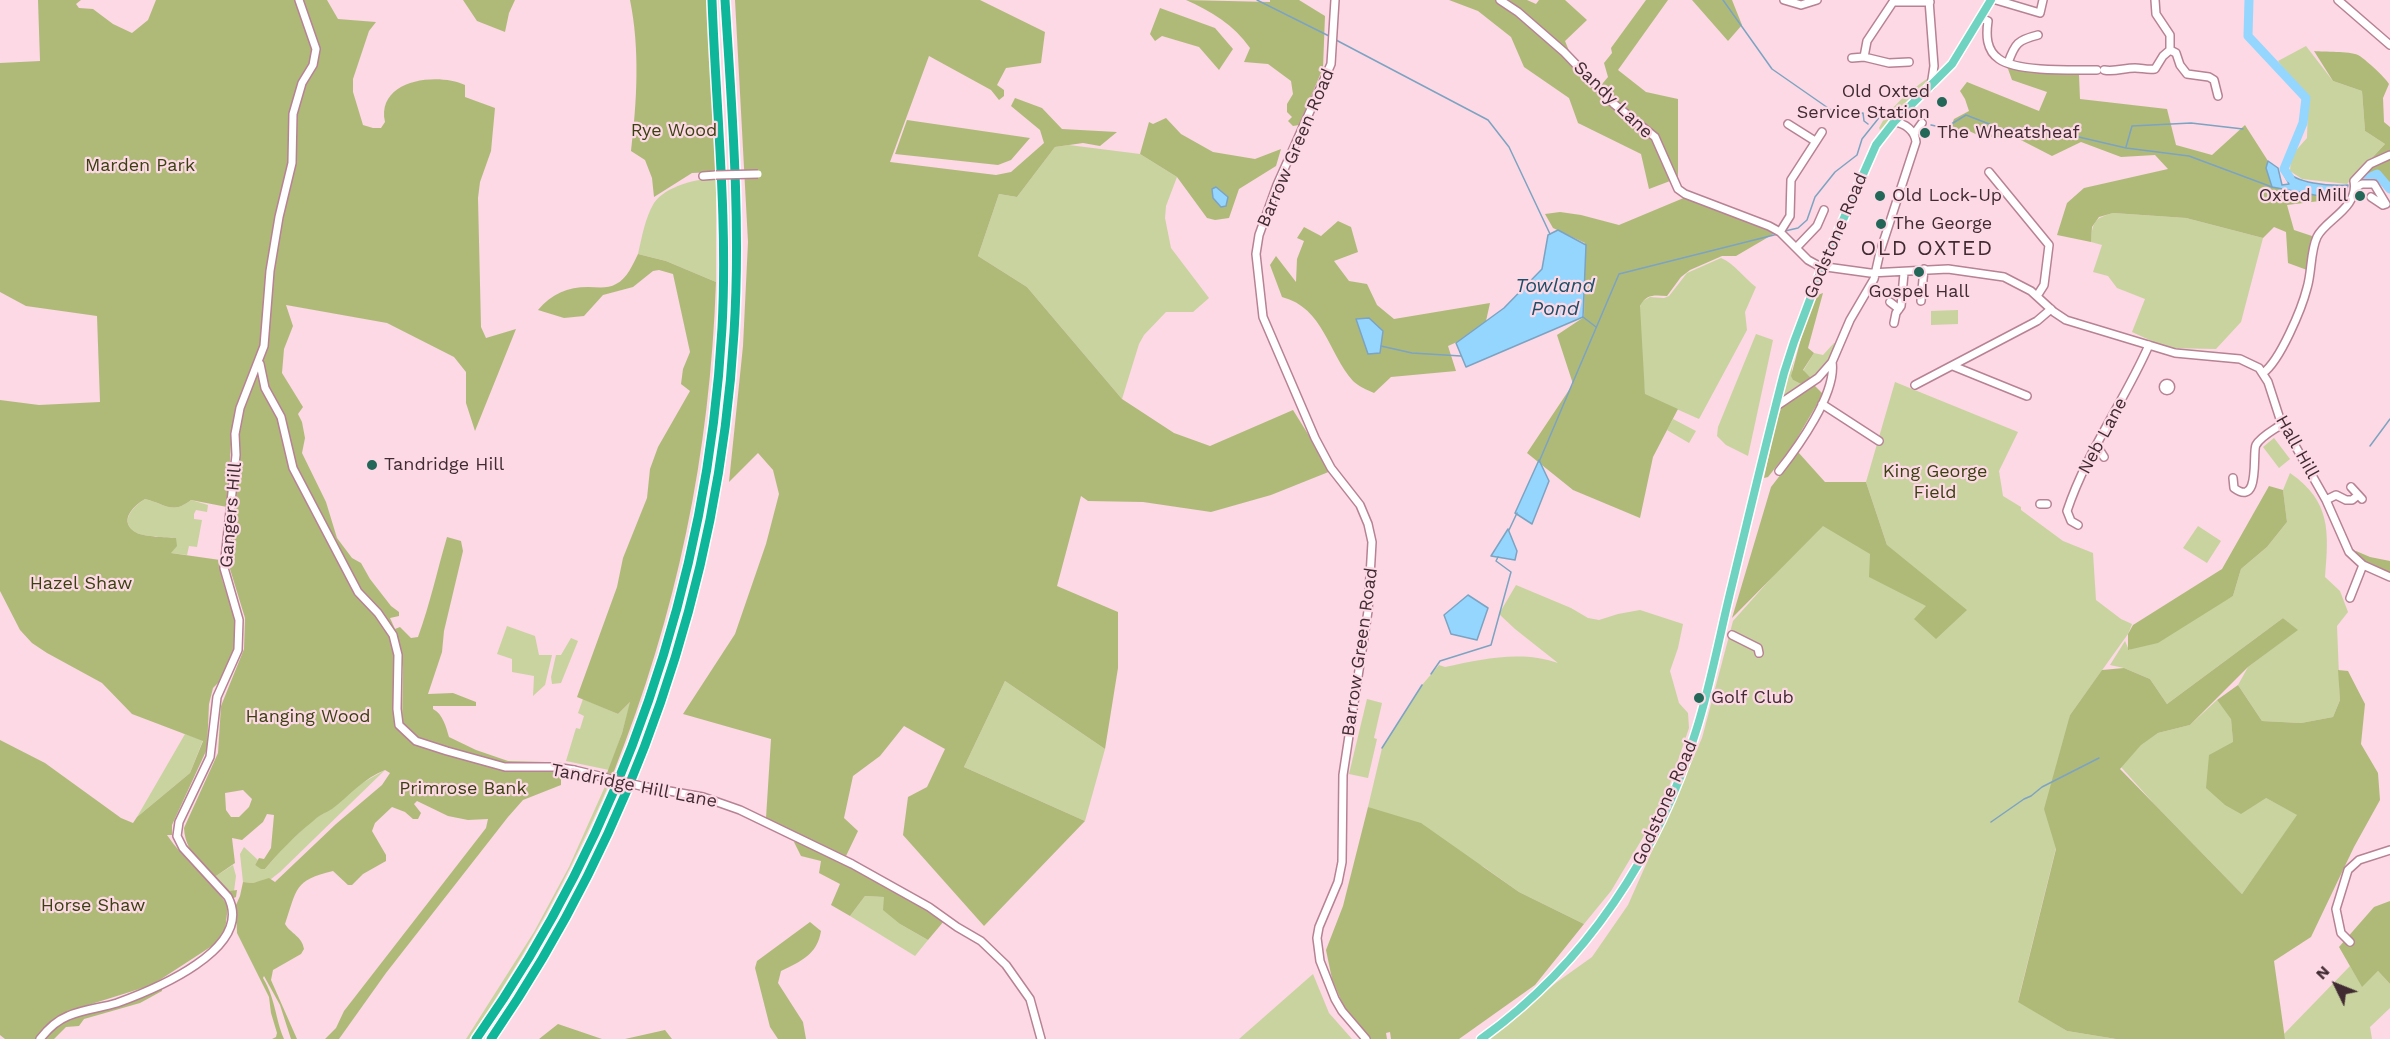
<!DOCTYPE html>
<style>
body{margin:0}
#map{position:relative;width:2390px;height:1039px;overflow:hidden;background:#fcd9e4;font-family:"Work Sans",sans-serif}
canvas{display:block}
.north{position:absolute;left:2306px;top:955px;width:60px;height:60px;-webkit-text-stroke:4px #fcd9e4;paint-order:stroke;rotate:313deg;font-size:16px;font-weight:700;line-height:24px;text-align:center;color:#412b33}
.north::after{content:'';display:block;margin:auto;width:21px;height:27px;background:#412b33;clip-path:polygon(50% 0,100% 100%,50% 72%,0 100%)}
</style>
<div id="map">
<canvas width="2390" height="1039"></canvas>
<div class="north">N</div>
</div>
<script>
const ctx = document.querySelector('canvas').getContext('2d');
ctx.lineJoin = 'round';
function paint(path, color) {
  ctx.fillStyle = color;
  ctx.fill(path, 'evenodd');
}
function stroke(path, color, width, dash) {
  ctx.strokeStyle = color;
  ctx.lineWidth = width;
  ctx.lineCap = dash ? 'butt' : 'round';
  ctx.setLineDash(dash || []);
  ctx.stroke(path);
}
function label(font, color, halo, rows, align = 'center') {
  ctx.font = font + ' "Work Sans",sans-serif';
  ctx.lineWidth = 4.5;
  ctx.setLineDash([]);
  ctx.textBaseline = 'middle';
  ctx.strokeStyle = halo;
  ctx.fillStyle = color;
  for (const [text, x, y, turn = 0] of rows) {
    ctx.save();
    ctx.translate(x, y);
    ctx.rotate((+turn || 0) * Math.PI / 180);
    ctx.textAlign = isNaN(turn) ? turn : align;
    if (halo) ctx.strokeText(text, 0, 0);
    ctx.fillText(text, 0, 0);
    ctx.restore();
  }
}
paint(new Path2D(`
 M2306,46L2333,81L2362,91L2365,131L2385,144L2347,184L2302,179L2290,171L2291,156L2307,138L2308,105L2278,61Z
 M1928,78L1925,87L1880,130L1879,128C1889,107 1909,92 1928,78Z
 M1069,145L1140,154L1177,177L1166,206L1165,218L1171,248L1209,298L1193,312H1166L1144,335L1139,344L1122,399L1027,287L978,256L999,194L1017,197L1055,147Z
 M716,178V282L666,261L638,254C642,237 645,218 654,203C666,186 696,179 716,178Z
 M2113,213L2186,218L2263,238L2241,322L2216,349L2167,348L2132,332L2145,299L2117,288L2108,276L2093,272L2102,245L2091,242C2092,223 2094,218 2113,213Z
 M1721,258C1735,264 1744,278 1756,287L1745,312L1747,330L1699,419L1645,395L1638,318L1641,302L1650,297L1664,298L1669,296L1687,273Z
 M1958,310V324L1931,325V311Z
 M1800,333L1792,369L1793,380L1801,384L1811,378L1803,371L1814,353L1823,355L1834,343L1837,344C1830,370 1804,386 1782,397Z
 M1756,334L1773,340L1748,456L1726,445L1717,436L1718,427Z
 M1895,382L2018,432L1999,471L2003,496L2021,507V510L2063,541L2093,553L2096,600L2121,619L2132,624L2128,634L2070,715L2056,848L2018,1001L2067,1031L2116,1039H1489L1557,982L1592,957L1628,905L1702,738L1733,621L1823,520L1887,545L1866,482Z
 M1673,419L1696,431L1689,443L1667,430Z
 M2274,438L2290,459L2279,468L2263,447Z
 M2290,473C2331,501 2329,532 2325,577L2340,591L2348,612L2337,626L2340,700L2333,717L2301,723L2262,721L2238,685L2248,667L2297,630L2283,618L2167,704L2150,679L2124,668L2110,665L2125,641L2129,650L2233,596L2241,569L2267,547L2287,522L2283,490Z
 M145,499C166,504 172,515 191,500L208,505L207,512L196,510L194,514V519L202,520L197,547L189,546L187,555L171,553L176,538C166,537 145,537 137,533C117,522 134,506 145,499Z
 M2198,526L2221,541L2207,563L2183,548Z
 M1516,585L1571,608L1588,618L1599,620L1618,614L1640,610L1683,624L1678,648L1670,671L1679,703L1688,713L1689,728L1670,784L1654,819L1611,891L1584,924L1519,892L1484,867L1368,807L1382,748L1422,685L1439,665L1445,667C1481,659 1522,650 1558,663L1515,629L1499,614Z
 M507,626L535,636L539,655H552L545,685L533,696L534,676L512,672V659L497,654Z
 M571,638L578,641L561,683L552,684L551,677L556,655H561Z
 M1005,681L1105,749L1085,821L964,767Z
 M583,699L618,714L631,701L622,733L609,770L566,761L576,728L580,729L584,716L578,713Z
 M1367,699L1382,703L1374,738L1377,739L1368,778L1349,774Z
 M2217,700L2231,718L2233,742L2266,798L2298,815L2242,894L2156,806L2121,767L2141,744L2158,733L2190,725Z
 M185,734L203,740L190,773L137,817Z
 M385,770L280,872L271,879L253,883L243,882L240,854L244,847L258,860L255,865L265,869L283,848L313,820L332,808L357,786Z
 M607,782H610C570,875 526,955 469,1039H466L534,932L569,867Z
 M233,865L236,876L234,891H230L216,876Z
 M865,896L884,897L900,924L928,940L915,956L850,916Z
 M2350,966L2362,986L2378,971L2390,984V1008L2370,1027L2372,1039H2285L2284,1034Z
 M1313,974L1329,1013L1352,1039H1239Z`), '#c9d39f');
paint(new Path2D(`
 M38,0H81L76,4L79,8L93,9L113,24L132,33L148,20L156,0H295L313,52V62L298,84L292,107L288,124L290,164L262,345L235,424L231,444L227,507L191,500C172,515 166,504 145,499C133,506 117,522 137,533C145,537 166,537 176,538L177,546L171,553L220,560L222,579L236,623L234,650L221,680L213,688L209,704L207,749L172,825V835H167C183,859 211,880 228,906L225,931L215,944L152,985L66,1012L48,1025L36,1039H5L0,1035V740L45,763L121,818L133,823L137,817L190,773L203,741L132,714L102,683L47,653L32,643L20,630L0,591V400L39,405L100,402L97,316L26,306L0,292V63L40,61Z
 M303,0H327L338,19L376,22L369,31L353,79V92L363,125L373,128H381L385,122C376,79 438,72 465,85V97L495,108L491,151L480,182L478,198L481,327L486,338L516,329L475,431L466,403V372L454,357L387,323L286,305L293,326L284,349L282,373L303,407L298,414L302,422L305,438L302,453L326,502L337,538L352,558L361,563L370,579L391,606L399,612V616L390,618L395,629L400,627L411,638L418,637C430,604 437,571 447,537L461,541L463,551L444,631L442,652L428,694L453,693L476,702V706H433V709C443,714 446,727 449,737L476,750L508,761L545,762L544,765L503,764L446,749L412,735L402,724L403,669L399,642L359,590L335,545L326,523L295,469L283,416L266,388L262,360L295,111L306,82L319,58V49Z
 M463,0H515L509,13L505,32L477,21Z
 M630,0H707L716,172L692,173L654,197L652,178L645,160L631,151C637,101 640,49 630,0Z
 M735,0H980L1045,32L1041,63L1006,68L997,85L1004,90V96L999,100L991,90L929,56L890,162L996,175L1011,172L1044,143L1040,130L1011,106L1015,98L1042,108L1062,129L1117,132L1100,146L1083,143L1055,147L1017,197L999,194L978,256L1027,287L1122,399L1174,433L1210,446L1293,410L1331,471L1271,495L1211,512L1143,502L1088,501L1081,496L1057,586L1118,612V668L1105,749L1005,681L964,767L1085,821L984,926L903,835L908,797L927,787L945,749L904,726L880,756L853,776L844,818L858,831L846,856L766,818L771,739L683,714L735,634L766,544L779,494L773,470L758,453L729,482L743,346L748,242Z
 M1186,0L1270,2V0H1299L1325,16L1323,68L1299,125L1293,126L1288,121L1292,117L1287,112V104L1293,94L1291,81L1268,64L1244,62L1250,48C1234,25 1211,11 1186,0Z
 M1449,0H1527L1536,4L1539,0H1565L1587,20L1565,41L1578,73L1597,90L1608,77L1604,63L1612,53L1611,48L1646,0H1668L1618,70L1646,92L1678,99V178L1649,189L1641,154L1578,123L1569,98L1524,67L1511,37L1478,11Z
 M1692,0H1732L1742,25L1728,41Z
 M1160,8L1215,28L1233,49L1219,70L1199,47L1162,36L1155,41L1150,34Z
 M2314,51C2324,52 2349,51 2358,55C2364,58 2385,77 2389,84L2383,98L2384,122L2390,127V183L2382,175L2360,182L2356,175L2385,144L2365,131L2362,91L2333,81Z
 M2007,66L2079,75L2080,99L2167,109L2176,145L2212,155L2245,125L2268,161L2266,168L2272,187L2336,199L2287,205L2294,230L2315,237L2307,270L2288,263L2286,232L2274,227L2263,238L2186,218L2113,213L2099,217L2092,227L2091,242L2057,235L2067,203L2084,188L2168,169L2155,155L2121,157L2081,142L2052,156L2017,138L1980,136L1969,131L1950,129L1954,119L1969,111L1965,99L1960,91L1967,82L2039,111L2047,92L2012,80Z
 M1166,118L1181,134L1213,152L1255,159L1281,149L1276,166L1239,189L1229,218L1215,220L1207,218L1177,177L1140,154L1149,122L1153,124Z
 M907,120L1030,138L1011,160L998,165L895,154Z
 M1686,197L1777,232L1736,256H1722L1690,270L1681,277L1667,296C1654,295 1646,294 1640,306L1645,394L1678,409L1653,457L1640,518L1573,490L1527,453L1573,384L1557,335L1584,317L1585,243L1553,228L1545,214L1560,212L1581,215L1619,225Z
 M1338,221L1351,227L1358,252L1334,261L1349,281L1367,284L1377,305L1394,319L1490,303L1484,330L1448,346L1456,371L1391,377L1374,393C1367,390 1358,386 1353,381C1328,353 1324,308 1282,297L1270,265L1276,256L1296,282L1297,259L1304,241L1297,238L1304,227L1321,236Z
 M638,254L666,261L716,282C710,455 677,613 613,774L607,773L622,733L630,702L618,714L577,697L617,587L623,558L647,498L650,469L658,447L690,391L681,384L683,369L690,352L673,274L659,270L653,271L633,287L603,295L584,316L564,318L538,310C551,294 568,287 588,287C597,287 608,289 616,284C627,279 633,264 638,254Z
 M1823,293L1808,348L1814,353L1803,370L1811,378L1801,384L1793,380L1791,376L1812,297Z
 M259,370L280,418L283,441L292,469L338,560L386,627L393,641L394,705L405,734C437,748 471,765 505,770C524,773 542,769 561,770V785L523,800L508,817L386,973L339,1039H325L336,1028L344,1011L486,828L488,819L468,820L448,816L417,801L414,804L421,813L418,819H413L405,812L392,807L375,823L372,831L386,855V861L363,874L352,885H348L333,871C294,880 297,889 285,924C291,934 302,936 304,949L301,954L273,970L271,980L297,1039H291L280,1005L264,976L263,978C276,1000 275,1018 284,1039H272L276,1037L277,1033L271,1013L269,997L237,933L236,905L240,896L243,882L253,883L269,878L275,882L336,824L382,785L390,773L385,770C364,778 350,795 332,809C325,813 318,816 312,822C295,836 279,852 265,869H261L255,865L259,858L264,859L271,848L274,815L267,814L263,822L242,840L232,838L235,863L216,876L230,891L237,890L236,897L231,899C216,876 185,858 184,828L218,753L221,706L244,649L245,618L230,569L240,453L238,433L248,390ZM243,790L252,799L249,807L239,817H231L226,810L225,793Z
 M1814,385L1823,394L1792,447L1768,477L1764,478L1777,417L1782,407Z
 M1798,452L1825,482H1866L1887,545L1967,610L1936,639L1914,619L1926,606L1869,577L1870,554L1823,526L1732,618L1771,487Z
 M2269,486L2283,490L2287,522L2267,547L2241,569L2233,596L2158,643L2128,650V634L2133,625L2222,569Z
 M2356,551L2370,557L2390,561V573L2370,566L2353,553Z
 M2283,618L2298,630L2248,667L2190,725L2158,733L2141,745L2120,769L2242,894L2297,815L2266,798L2241,814L2225,805L2206,788L2209,755L2233,742L2231,719L2217,700L2238,685L2262,721L2301,723L2333,717L2340,700L2338,670L2348,671L2365,704L2361,744L2378,773L2380,800L2354,847L2311,937L2274,961L2285,1039H2116L2067,1031L2018,1002L2056,849L2044,809L2070,715L2102,670L2124,668L2150,679L2167,704Z
 M1368,807L1421,823L1519,892L1584,924L1535,985L1459,1039H1391L1390,1032L1386,1033L1387,1039H1370L1343,1005L1332,979L1326,950L1343,906Z
 M794,842H804L928,908L944,921L928,940L900,924L883,910L884,897L865,896L850,916L831,905L840,884L819,873L821,861L801,856Z
 M2390,901V984L2378,971L2362,987L2339,947L2374,907Z
 M810,922L821,931C817,955 801,961 781,971L778,983L803,1022L806,1039H778L770,1027L755,968L757,961Z
 M162,988V991L140,1003L84,1019L79,1026L66,1027L54,1039H44C66,1013 101,1010 132,1000C143,997 152,992 162,988Z
 M558,1024L602,1039H539Z
 M665,1030L672,1039H625Z`), '#afba79');
const water = new Path2D(`
 M2268,161L2278,168L2282,185L2289,184L2284,175V169C2296,184 2329,186 2348,185L2346,193L2341,200L2272,187L2266,168Z
 M1216,187L1228,197L1226,206L1221,207L1213,198L1212,189Z
 M1558,230L1586,245L1583,317L1466,367L1456,343L1504,308L1542,269L1548,235Z
 M1369,318L1383,331L1380,353L1368,354L1356,319Z
 M1539,460L1549,481L1532,524L1515,513Z
 M1508,529L1517,551L1515,560L1491,556Z
 M1468,595L1488,608L1477,640L1451,634L1444,615Z`);
paint(water, '#95d6ff');
stroke(water, '#7ca3c2', 1.5);
stroke(new Path2D(`
 M1257,0L1329,36
 M1723,0L1772,69L1841,117L1863,113L1864,121L1868,124
 M1336,40L1488,120L1509,147L1550,234
 M1931,125L1945,128L1966,115L2002,129L2040,128L2126,148L2189,156L2272,187
 M2126,147L2132,126L2191,123L2243,129
 M1785,231L1798,228L1807,220L1815,197L1835,172L1857,155L1862,139L1882,114
 M1583,317L1596,327
 M1381,346L1412,353L1461,356
 M2370,446L2390,419
 M1539,462L1619,274L1778,234
 M1509,530L1517,513
 M1431,674L1440,661L1491,645L1511,572L1496,561L1498,557
 M1382,748L1422,685
 M1991,822L2024,799L2031,796L2042,787L2099,758`), '#7ca3c2', 1.5);
stroke(new Path2D(`
 M2249,0L2248,36L2306,98L2303,123L2284,169L2290,178
 M2358,183L2377,174L2390,189`), '#95d6ff', 9);
const minor = new Path2D(`
 M1335,0L1331,64L1277,185L1259,235L1256,254L1263,317L1315,438L1331,468L1360,505L1368,524L1372,542L1368,611L1343,775L1342,862L1338,882L1319,927L1317,938L1320,961L1335,999L1342,1011L1366,1039
 M1500,0L1518,12L1564,52L1614,104L1655,137L1678,189L1685,194L1769,226L1780,232L1808,260L1819,266L1870,273L1948,269L2004,277L2031,291L2054,312L2066,320L2175,353L2240,359L2259,368L2268,382L2280,419L2326,500L2349,552L2363,565L2390,577
 M1784,0L1801,5L1817,0
 M1929,0L1934,66L1931,86
 M1996,0L2040,13L2043,0
 M2155,0L2156,14L2170,35V50
 M2338,0L2390,45
 M1981,18L1988,21C1986,35 1986,50 1999,59C2017,72 2074,70 2097,70
 M2170,50L2176,53L2180,65L2187,74L2209,77L2214,80L2218,96
 M1864,57L1867,41L1893,2H1930
 M1852,58L1864,57L1889,63L1909,62
 M2008,63C2015,43 2018,40 2038,35
 M2104,70C2115,72 2124,68 2135,68C2142,68 2147,70 2155,69L2163,56L2170,50
 M1788,124L1815,141
 M1914,134L1922,123
 M1989,172L2049,245L2044,285L2037,296
 M703,176L716,175
 M2355,188L2362,184H2374L2386,204L2383,205L2371,197
 M1780,232L1790,216L1791,180L1822,132
 M1796,248L1817,226L1824,210
 M1921,301L1924,269
 M1890,302L1899,309
 M1894,323L1896,313L1901,306L1904,273
 M260,364L265,388L281,417L293,468L358,592L378,613L393,635L398,655L397,709L399,725L416,741L447,751L505,767H555L574,770
 M1953,366L2027,396
 M2263,373C2280,361 2302,308 2307,288C2312,272 2310,252 2317,237C2325,220 2359,208 2354,181L2370,164L2390,155
 M2163.5 387a3.5 3.5 0 1 1 7 0a3.5 3.5 0 1 1-7 0Z
 M1915,385L2037,321L2051,309
 M1822,404L1879,441
 M1775,407L1818,378L1832,362L1850,320L1874,279L1880,252L1916,142C1915,131 1905,123 1894,122
 M2097,446L2104,457
 M1779,471C1798,447 1837,393 1832,362
 M2233,478L2234,488C2261,508 2252,452 2256,445C2261,436 2274,430 2282,424
 M2351,487L2362,499
 M2326,500L2336,495L2346,500H2352L2357,496
 M2040,504H2047
 M2078,525L2071,521L2067,511C2086,453 2124,402 2149,345
 M2350,598L2363,565
 M1732,635L1758,648L1759,653
 M641,786L703,797L740,810L852,864L929,907L957,927L981,941L1006,965L1030,999L1041,1039
 M2350,942L2341,933L2336,909L2348,870L2359,860L2390,850
 M40,1039C47,1030 58,1020 68,1016C84,1009 101,1008 117,1003C153,990 255,949 228,897L183,848L177,836L179,822L210,757L217,697L238,650L239,620L224,568L236,455L235,434L240,408L264,346L270,271L279,217L292,163L293,114L302,83L313,65L316,49L299,0`);
const major = new Path2D(`
 M1825,261L1876,145L1894,122L1952,64L1991,0
 M1481,1039C1585,965 1659,853 1696,731C1711,684 1720,633 1732,585C1749,514 1766,443 1784,373L1794,342L1821,270`);
const highway = new Path2D(`
 M476,1039C622,832 708,581 722,328C728,219 716,110 712,0
 M491,1039C634,831 719,585 734,333C741,222 732,111 725,0`);
stroke(minor, '#b78294', 10);
stroke(major, '#fff', 11);
stroke(highway, '#fff', 12);
stroke(minor, '#fff', 7);
stroke(major, '#70d3c2', 8);
stroke(highway, '#10b69a', 9);
const minorBridge = new Path2D(`
 M716,175L758,174
 M574,770L641,786`);
const majorBridge = new Path2D(`
 M1821,270L1825,261`);
stroke(minorBridge, '#b78294', 10, []);
stroke(majorBridge, '#fff', 11, []);
stroke(minorBridge, '#fff', 7);
stroke(majorBridge, '#70d3c2', 8);
for (const [x, y, r, color] of [
 [1942,102,6,"#236759"],
 [1925,133,6,"#236759"],
 [1880,196,6,"#236759"],
 [2360,196,6,"#236759"],
 [1881,224,6,"#236759"],
 [1919,272,6,"#236759"],
 [372,465,6,"#236759"],
 [1699,698,6,"#236759"]
]) {
  const dot = new Path2D();
  dot.arc(x, y, r, 0, 2 * Math.PI);
  ctx.fillStyle = color;
  ctx.fill(dot);
  stroke(dot, '#fcd9e4', 2);
}
label('18px', '#412b33', '#fcd9e4', [
 ["Old Oxted",1930,92,"right"],
 ["Service Station",1930,113,"right"],
 ["The Wheatsheaf",1937,133],
 ["Old Lock-Up",1892,196],
 ["Oxted Mill",2348,196,"right"],
 ["The George",1893,224],
 ["Gospel Hall",1919,292,"center"],
 ["Tandridge Hill",384,465],
 ["Golf Club",1711,698]
], 'left');
label('18px', '#412b33', '#fcd9e4', [
 ["Sandy Lane",1613,100,44],
 ["Barrow Green Road",1296,148,-67],
 ["Godstone Road",1836,236,-67],
 ["Neb Lane",2103,436,-62],
 ["Hall Hill",2297,447,61],
 ["Gangers Hill",231,515,-85],
 ["Barrow Green Road",1360,652,-82],
 ["Tandridge Hill Lane",634,786,11],
 ["Godstone Road",1665,803,-66]
]);
label('18px', '#3a400f', '#fcd9e4', [
 ["Rye Wood",674,131],
 ["Marden Park",140,166],
 ["King George",1935,472],
 ["Field",1935,493],
 ["Hazel Shaw",81,584],
 ["Hanging Wood",308,717],
 ["Primrose Bank",463,789],
 ["Horse Shaw",93,906]
]);
label('italic 20px', '#1d4f6a', '#fcd9e4', [
 ["Towland",1555,286],
 ["Pond",1555,309]
]);
ctx.letterSpacing = '1.5px';
label('21px', '#412b33', '#fcd9e4', [
 ["OLD OXTED",1927,249]
]);
ctx.letterSpacing = '0px';
</script>
